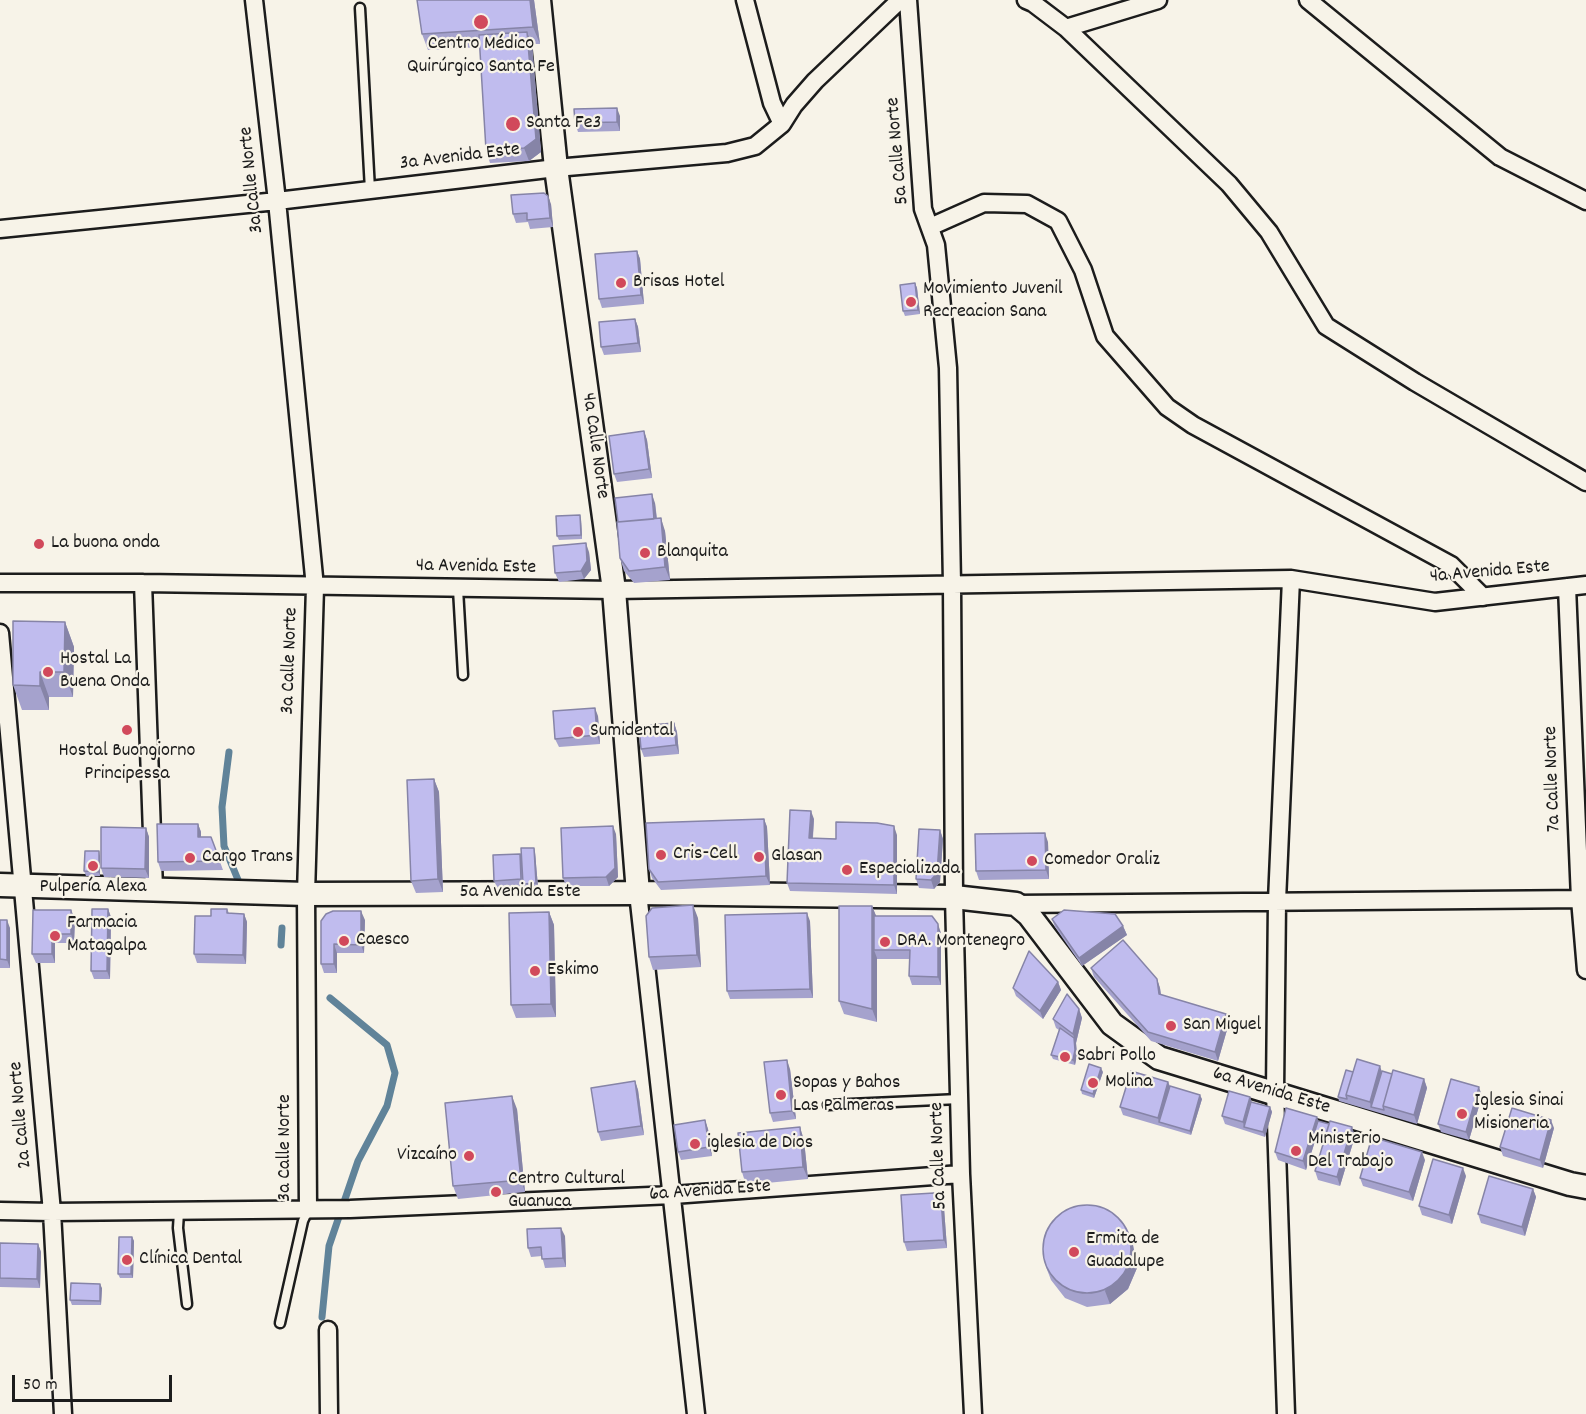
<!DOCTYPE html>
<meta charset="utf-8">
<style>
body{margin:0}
#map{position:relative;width:1586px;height:1414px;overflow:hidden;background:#f7f3e8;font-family:Dekko,sans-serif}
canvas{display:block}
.scale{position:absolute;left:12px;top:1375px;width:160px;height:27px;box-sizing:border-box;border:3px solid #1c1c1c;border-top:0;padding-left:8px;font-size:18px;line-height:21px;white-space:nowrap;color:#1c1c1c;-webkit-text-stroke:4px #f7f3e8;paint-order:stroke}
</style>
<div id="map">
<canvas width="1586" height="1414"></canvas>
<div class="scale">50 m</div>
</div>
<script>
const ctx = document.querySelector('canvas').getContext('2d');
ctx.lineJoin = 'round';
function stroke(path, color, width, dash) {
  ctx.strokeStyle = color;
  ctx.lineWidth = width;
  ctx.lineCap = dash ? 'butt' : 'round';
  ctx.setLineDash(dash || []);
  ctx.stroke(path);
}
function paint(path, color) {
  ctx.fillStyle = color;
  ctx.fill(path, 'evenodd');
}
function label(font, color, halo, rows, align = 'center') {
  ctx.font = font + ' Dekko,sans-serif';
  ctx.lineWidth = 4.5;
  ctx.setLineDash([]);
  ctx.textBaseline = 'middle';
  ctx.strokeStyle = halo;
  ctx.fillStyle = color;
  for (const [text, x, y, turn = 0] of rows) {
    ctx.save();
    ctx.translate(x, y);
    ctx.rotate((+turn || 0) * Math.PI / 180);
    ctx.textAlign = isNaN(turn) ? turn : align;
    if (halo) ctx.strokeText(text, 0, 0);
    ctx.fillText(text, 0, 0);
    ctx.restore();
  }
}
stroke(new Path2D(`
 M229,752L222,807L224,846L241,887
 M281,945L282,928
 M322,1317L329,1246L358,1161L387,1106L395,1073L387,1045L330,998`), '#608399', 7);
const lane = new Path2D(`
 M360,8L370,190
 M458,589L463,675
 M828,1105L959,1099
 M179,1212L178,1228L187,1304
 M280,1323L303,1221L308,1210`);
const street = new Path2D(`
 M254,0L277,201L315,587L306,894L308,1210
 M745,0L772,103L782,124
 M908,0L923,209L936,245L948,368L952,584L954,897L961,1174L973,1414
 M1026,0L1033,3L1066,28L1229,184L1269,232L1326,326L1415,382L1586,482
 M1308,0L1500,157L1586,201
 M1066,28L1158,0
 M930,227L984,203L1027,204L1058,221L1083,270L1105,336L1167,407L1193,425L1451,565L1483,597
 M0,229L277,201L556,168L727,153L755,146L782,124L794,105L815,81L900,0
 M0,583H143L614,590L1291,579L1435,602L1586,585
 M143,583L154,889
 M1567,587L1580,899L1586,970
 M0,633L52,1212L63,1414
 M638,893L696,1414
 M1016,904L1586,899
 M0,1211L52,1212L350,1209L673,1195L961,1174
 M328,1330L329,1414
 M1286,1414L1275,1092L1277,901L1291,579`);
const secondary = new Path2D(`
 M539,0L556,168L614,590L638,893
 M0,885L306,894L638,893L954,897L1016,904L1029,915L1112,1024L1159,1058L1570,1184L1586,1187`);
stroke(lane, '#1c1c1c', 13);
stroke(street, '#1c1c1c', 21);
stroke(secondary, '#1c1c1c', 27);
stroke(lane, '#f7f3e8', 8);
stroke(street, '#f7f3e8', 16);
stroke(secondary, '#f7f3e8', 22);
paint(new Path2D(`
 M417,0H534L540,44H532L541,152L529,161L490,163L486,150L480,47L428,50L422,34Z
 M620,116V131L578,132L575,123Z
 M551,204L553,227L530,229L528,222L516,223L513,214Z
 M637,251L640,259L644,304L602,308L599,299Z
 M915,283L917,288L920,314L905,316L903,311Z
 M635,319L638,327L641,352L604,355L601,347Z
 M644,431L647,440L652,478L617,482L614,474Z
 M655,503L657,518L665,531L670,580L634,583L624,571L620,558Z
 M581,519L582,539L559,540L557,536Z
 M589,552L591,570L584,579L559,582L555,573Z
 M65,622L74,647L73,697H49V710H22L13,685Z
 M598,716L600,744L559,747L555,739Z
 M674,723L677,732L679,754L644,757L641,749Z
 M434,779L439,792L443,892L416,893L411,881Z
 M764,819L767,827L770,885L661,890L652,878L649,869Z
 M814,819L813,838L836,839L897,835V894L790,891L787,883Z
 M198,824L201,832V837H211L223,870L161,871L158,862Z
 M146,828L149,837V878L104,877L101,868Z
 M940,830L943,839L940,882L934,889L919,888L916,879Z
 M616,834L618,877L609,886H566L563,878Z
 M1048,842L1049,879L979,880L976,871Z
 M534,848L535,852L538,887L498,889L494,881L520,854L521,857Z
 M100,856V876H86L84,871Z
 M872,906L876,916L941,933V985H912L909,976V959H877V958V1022L844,1014L839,1001Z
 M108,909L111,917L110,979H94L91,971Z
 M227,909L229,913L244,914L247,922L246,964L197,963L194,954L211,916Z
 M71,910L75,919L74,943H55V963H36L32,954Z
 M549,912L554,925L556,1017L516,1018L511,1005Z
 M698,918L701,967L653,970L649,957Z
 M1052,919L1123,926L1127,935L1082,966L1055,927Z
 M0,920L10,928V968H0Z
 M365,920L364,953H337V973H324L321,964V921Z
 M810,921L813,998L730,999L727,991Z
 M1091,968L1157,979L1160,988L1161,995L1229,1023L1218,1061L1151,1041L1094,977Z
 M1058,982L1061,990L1043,1019L1016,996L1013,988Z
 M1079,1009L1082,1018L1076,1043L1077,1055L1075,1065L1053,1059L1051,1055L1059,1030L1056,1028L1053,1019Z
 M790,1069L796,1119L773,1122L770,1113Z
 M1382,1071L1392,1074L1424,1079L1427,1088L1417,1124L1339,1101L1338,1097L1353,1072Z
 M1103,1072L1094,1098L1082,1094L1081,1090Z
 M635,1081L638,1090L644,1135L601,1141L598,1132Z
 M1168,1082L1170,1086L1202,1099L1191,1135L1123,1115L1120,1107Z
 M1482,1096L1469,1140L1441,1132L1438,1124Z
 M1250,1097L1251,1102L1270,1107L1272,1112L1265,1137L1225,1124L1222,1116Z
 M517,1109L525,1192L458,1199L453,1186Z
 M705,1120L708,1129L712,1156L681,1160L678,1152Z
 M1318,1121L1355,1136L1340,1186L1318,1180L1315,1171L1323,1144L1315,1141L1306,1170L1278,1160L1275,1152Z
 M1554,1128L1543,1168L1503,1156L1500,1147Z
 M804,1140L808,1179L746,1185L742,1172Z
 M1425,1160L1413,1201L1363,1186L1360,1178Z
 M1466,1176L1452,1224L1422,1215L1419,1206Z
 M1533,1189L1536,1197L1525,1236L1481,1223L1478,1214Z
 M941,1199L944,1208L947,1248L907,1251L904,1242Z
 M1128,1232L1133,1245L1137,1268L1128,1289L1110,1304L1087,1307L1065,1298L1051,1280L1046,1267Z
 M565,1236L566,1267L545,1268L542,1256L531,1257L528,1248Z
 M132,1237L134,1241L133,1278H120L118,1274Z
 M0,1243L38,1244L41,1252L40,1288L0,1287Z
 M102,1288L101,1305H72L70,1300Z`), '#a5a2cd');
paint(new Path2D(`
 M530,0H534L540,44L533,27Z
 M527,32L532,45L541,152L529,161L524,148Z
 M617,108L620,116V131L617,122Z
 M548,196L551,204L553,227L550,218Z
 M637,251L640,259L644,304L641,295Z
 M915,283L917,288L920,314L918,310Z
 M635,319L638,327L641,352L638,343Z
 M644,431L647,440L652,478L649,469Z
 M652,494L655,503L658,532L655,523Z
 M580,515L581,519L582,539L581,535Z
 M661,518L665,531L670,580L665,567Z
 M586,543L589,552L591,570L584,579L581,571Z
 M65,622L74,647L73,697L64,672Z
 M40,672L49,697V710L40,686Z
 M595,708L598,716L600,744L597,735Z
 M674,723L677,732L679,754L676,745Z
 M434,779L439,792L443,892L438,879Z
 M811,811L814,819L812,847L809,838Z
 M764,819L767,827L770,885L766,876Z
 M198,824L201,832V846L198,837Z
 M613,826L616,834L618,877L609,886L606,877Z
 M894,826L897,835V894L894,885Z
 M146,828L149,837V878L145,869Z
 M940,830L943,839L940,882L934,889L931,880Z
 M1045,833L1048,842L1049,879L1046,870Z
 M534,848L535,852L538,887L536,883Z
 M99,851L100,856V876L99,872Z
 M693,905L698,918L701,967L697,955Z
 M872,906L877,918L874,950L877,958V1022L872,1009Z
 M108,909L111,917L110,979L107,971Z
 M71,910L75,919L74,943L71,934Z
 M361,911L365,920L364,953L361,945Z
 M549,912L554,925L556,1017L551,1004Z
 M807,913L810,921L813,998L810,989Z
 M244,914L247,922L246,964L243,955Z
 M7,920L10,928V968L7,960Z
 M938,924L941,933V985L938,977Z
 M1123,926L1127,935L1082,966L1079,958Z
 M52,934L55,943V963L52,954Z
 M334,944L337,953V973L334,964Z
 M1157,979L1160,988L1162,1003L1159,994Z
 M1058,982L1061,990L1043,1019L1040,1011Z
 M1079,1009L1082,1018L1076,1043L1077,1055L1075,1065L1073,1060L1074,1038L1073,1034Z
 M1226,1014L1229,1023L1218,1061L1215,1052Z
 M787,1060L790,1069L796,1119L792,1111Z
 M1380,1066L1383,1075L1371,1107L1370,1102Z
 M1101,1068L1103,1072L1094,1098L1093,1094Z
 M1424,1079L1427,1088L1417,1124L1414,1115Z
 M635,1081L638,1090L644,1135L641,1126Z
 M1168,1082L1171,1090L1159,1122L1158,1118Z
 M1479,1087L1482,1096L1469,1140L1466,1132Z
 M1200,1095L1202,1099L1191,1135L1190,1131Z
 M512,1096L517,1109L525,1192L521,1180Z
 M1250,1097L1253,1106L1244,1127L1243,1122Z
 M1270,1107L1272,1112L1265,1137L1263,1132Z
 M1317,1117L1320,1125L1313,1137L1315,1141L1306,1170L1303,1161Z
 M705,1120L708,1129L712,1156L709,1147Z
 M1551,1120L1554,1128L1543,1168L1540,1160Z
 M800,1127L804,1140L808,1179L803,1167Z
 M1352,1127L1355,1136L1340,1186L1337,1177Z
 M1422,1152L1425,1160L1413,1201L1409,1192Z
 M1463,1168L1466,1176L1452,1224L1449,1215Z
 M1533,1189L1536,1197L1525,1236L1522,1227Z
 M941,1199L944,1208L947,1248L944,1240Z
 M561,1228L565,1236L566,1267L563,1258Z
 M1128,1232L1133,1245L1137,1268L1128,1289L1110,1304L1105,1291Z
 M132,1237L134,1241L133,1278L131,1274Z
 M38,1244L41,1252L40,1288L37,1279Z
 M100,1284L102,1288L101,1305L100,1301Z`), '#8684a7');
const building = new Path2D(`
 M417,0H530L533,27L422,34Z
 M527,32L536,139L524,148L486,150L479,35Z
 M617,108V122L575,123L574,109Z
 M544,193L548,196L550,218L527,220V213L513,214L511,195Z
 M637,251L641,295L599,299L595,254Z
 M915,283L918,310L903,311L900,285Z
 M635,319L638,343L601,347L599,322Z
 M644,431L649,469L614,474L609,436Z
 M652,494L654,519L618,522L615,498Z
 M580,515L581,535L557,536L556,516Z
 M661,518L665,567L629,571L620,558L617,522Z
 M586,543L587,561L581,571L555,573L553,546Z
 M13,621L65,622L64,672H40V686L13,685Z
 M595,708L597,735L555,739L553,711Z
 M674,723L676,745L641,749L639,726Z
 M434,779L438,879L411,881L407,780Z
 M790,810L811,811L809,838L836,839V822L877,823L894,826V885L787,883Z
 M764,819L766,876L658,882L649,869L646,823Z
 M157,824H198V837H211L220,861L158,862Z
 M613,826L615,868L606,877L563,878L561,828Z
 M101,827L146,828L145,869L101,868Z
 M919,829L940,830L937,873L931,880L916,879Z
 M1045,833L1046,870L976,871L975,834Z
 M521,848H534L536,883L523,884Z
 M85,851H99V872L84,871Z
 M520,854L521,879L494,881L493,855Z
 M693,905L697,955L649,957L646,916L652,908Z
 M839,906H872V1009L839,1001Z
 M92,909H108L107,971H91Z
 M211,909H227V913L244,914L243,955L194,954L195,916H211Z
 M33,910H71V934H52V954H32Z
 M1064,910L1115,914L1123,926L1079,958L1052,919Z
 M333,911H361V945L334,944V964H321V921L326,914Z
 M549,912L551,1004L511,1005L509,913Z
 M807,913L810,989L727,991L725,915Z
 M874,916H932L938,924V977L909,976L910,950H874Z
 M0,920H7V960L0,959Z
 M1123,940L1157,979L1159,994L1226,1014L1215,1052L1148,1032L1091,968Z
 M1029,951L1058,982L1040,1011L1013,988Z
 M1067,994L1079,1009L1073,1034L1053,1019Z
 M1060,1028L1074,1038L1075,1050L1073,1060L1051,1055Z
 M1357,1059L1380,1066L1370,1102L1346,1095Z
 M787,1060L792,1111L770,1113L764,1062Z
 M1089,1064L1101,1068L1093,1094L1081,1090Z
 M1346,1070L1353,1072L1346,1095L1347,1099L1338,1097Z
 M1393,1070L1424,1079L1414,1115L1383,1106Z
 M1131,1071L1168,1082L1158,1118L1120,1107Z
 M1382,1071L1392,1074L1383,1106L1384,1110L1371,1107Z
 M1451,1079L1479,1087L1466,1132L1438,1124Z
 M635,1081L641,1126L598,1132L591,1088Z
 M1170,1086L1200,1095L1190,1131L1159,1122Z
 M1229,1091L1250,1097L1243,1122L1222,1116Z
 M512,1096L521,1180L453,1186L445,1103Z
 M1251,1102L1270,1107L1263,1132L1244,1127Z
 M1286,1108L1317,1117L1303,1161L1275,1152Z
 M1512,1108L1551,1120L1540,1160L1500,1147Z
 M705,1120L709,1147L678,1152L674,1125Z
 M1318,1121L1329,1124L1324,1140L1313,1137Z
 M1330,1121L1352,1127L1337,1177L1315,1171Z
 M800,1127L803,1167L742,1172L738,1133Z
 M1372,1137L1422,1152L1409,1192L1360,1178Z
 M1433,1159L1463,1168L1449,1215L1419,1206Z
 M1489,1176L1533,1189L1522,1227L1478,1214Z
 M934,1193L941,1199L944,1240L904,1242L901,1195Z
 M1043 1249a44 44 0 1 1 88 0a44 44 0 1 1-88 0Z
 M561,1228L563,1258L542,1259L541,1247L528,1248L527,1229Z
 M119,1237H132L131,1274H118Z
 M0,1243L38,1244L37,1279L0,1278Z
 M71,1283L100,1284V1301L70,1300Z`);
paint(building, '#c0bcee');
stroke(building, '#8684a7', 1.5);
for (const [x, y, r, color] of [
 [481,22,8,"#d1495b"],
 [513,124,8,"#d1495b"],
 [621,283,6,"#d1495b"],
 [911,302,6,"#d1495b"],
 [39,544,6,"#d1495b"],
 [645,553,6,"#d1495b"],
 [48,672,6,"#d1495b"],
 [127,730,6,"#d1495b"],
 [578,732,6,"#d1495b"],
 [661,855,6,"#d1495b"],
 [759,857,6,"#d1495b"],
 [190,858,6,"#d1495b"],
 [1032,861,6,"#d1495b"],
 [93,866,6,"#d1495b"],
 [847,870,6,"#d1495b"],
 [55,936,6,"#d1495b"],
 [344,941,6,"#d1495b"],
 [885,942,6,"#d1495b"],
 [535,971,6,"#d1495b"],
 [1171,1026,6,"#d1495b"],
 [1065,1057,6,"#d1495b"],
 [1093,1083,6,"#d1495b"],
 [781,1095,6,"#d1495b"],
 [1462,1114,6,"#d1495b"],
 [695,1144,6,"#d1495b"],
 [1296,1151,6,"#d1495b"],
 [469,1156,6,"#d1495b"],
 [496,1192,6,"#d1495b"],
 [1074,1252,6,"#d1495b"],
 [127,1260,6,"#d1495b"]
]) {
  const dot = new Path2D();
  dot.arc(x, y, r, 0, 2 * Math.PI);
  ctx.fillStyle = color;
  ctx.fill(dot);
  stroke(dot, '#f7f3e8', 2);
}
label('20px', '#1c1c1c', '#f7f3e8', [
 ["Centro Médico",481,45,"center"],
 ["Quirúrgico Santa Fe",481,68,"center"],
 ["Santa Fe3",526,124],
 ["Brisas Hotel",633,283],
 ["Movimiento Juvenil",923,290],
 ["Recreacion Sana",923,313],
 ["La buona onda",51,544],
 ["Blanquita",657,553],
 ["Hostal La",60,660],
 ["Buena Onda",60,683],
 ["Sumidental",590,732],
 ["Hostal Buongiorno",127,752,"center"],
 ["Principessa",127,775,"center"],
 ["Cris-Cell",673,855],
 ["Glasan",771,857],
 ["Cargo Trans",202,858],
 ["Comedor Oraliz",1044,861],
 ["Especializada",859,870],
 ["Pulpería Alexa",93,888,"center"],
 ["Farmacia",67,924],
 ["Matagalpa",67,947],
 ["Caesco",356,941],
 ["DRA. Montenegro",897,942],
 ["Eskimo",547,971],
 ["San Miguel",1183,1026],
 ["Sabri Pollo",1077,1057],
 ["Molina",1105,1083],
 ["Sopas y Bahos",793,1084],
 ["Las Palmeras",793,1107],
 ["Iglesia Sinai",1474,1102],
 ["Misioneria",1474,1125],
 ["Ministerio",1308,1140],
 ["Del Trabajo",1308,1163],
 ["iglesia de Dios",707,1144],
 ["Vizcaíno",457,1156,"right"],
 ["Centro Cultural",508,1180],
 ["Guanuca",508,1203],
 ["Ermita de",1086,1240],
 ["Guadalupe",1086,1263],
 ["Clínica Dental",139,1260]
], 'left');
label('20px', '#1c1c1c', '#f7f3e8', [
 ["5a Calle Norte",899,151,-95],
 ["3a Avenida Este",460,158,-7],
 ["3a Calle Norte",253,180,-96],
 ["4a Calle Norte",594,446,82],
 ["4a Avenida Este",476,568,1],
 ["4a Avenida Este",1490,573,-5],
 ["3a Calle Norte",291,661,-88],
 ["7a Calle Norte",1554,779,-92],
 ["5a Avenida Este",520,893],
 ["6a Avenida Este",1271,1092,17],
 ["2a Calle Norte",22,1115,-95],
 ["3a Calle Norte",286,1148,-90],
 ["5a Calle Norte",940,1156,-92],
 ["6a Avenida Este",710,1192,-4]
]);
</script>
